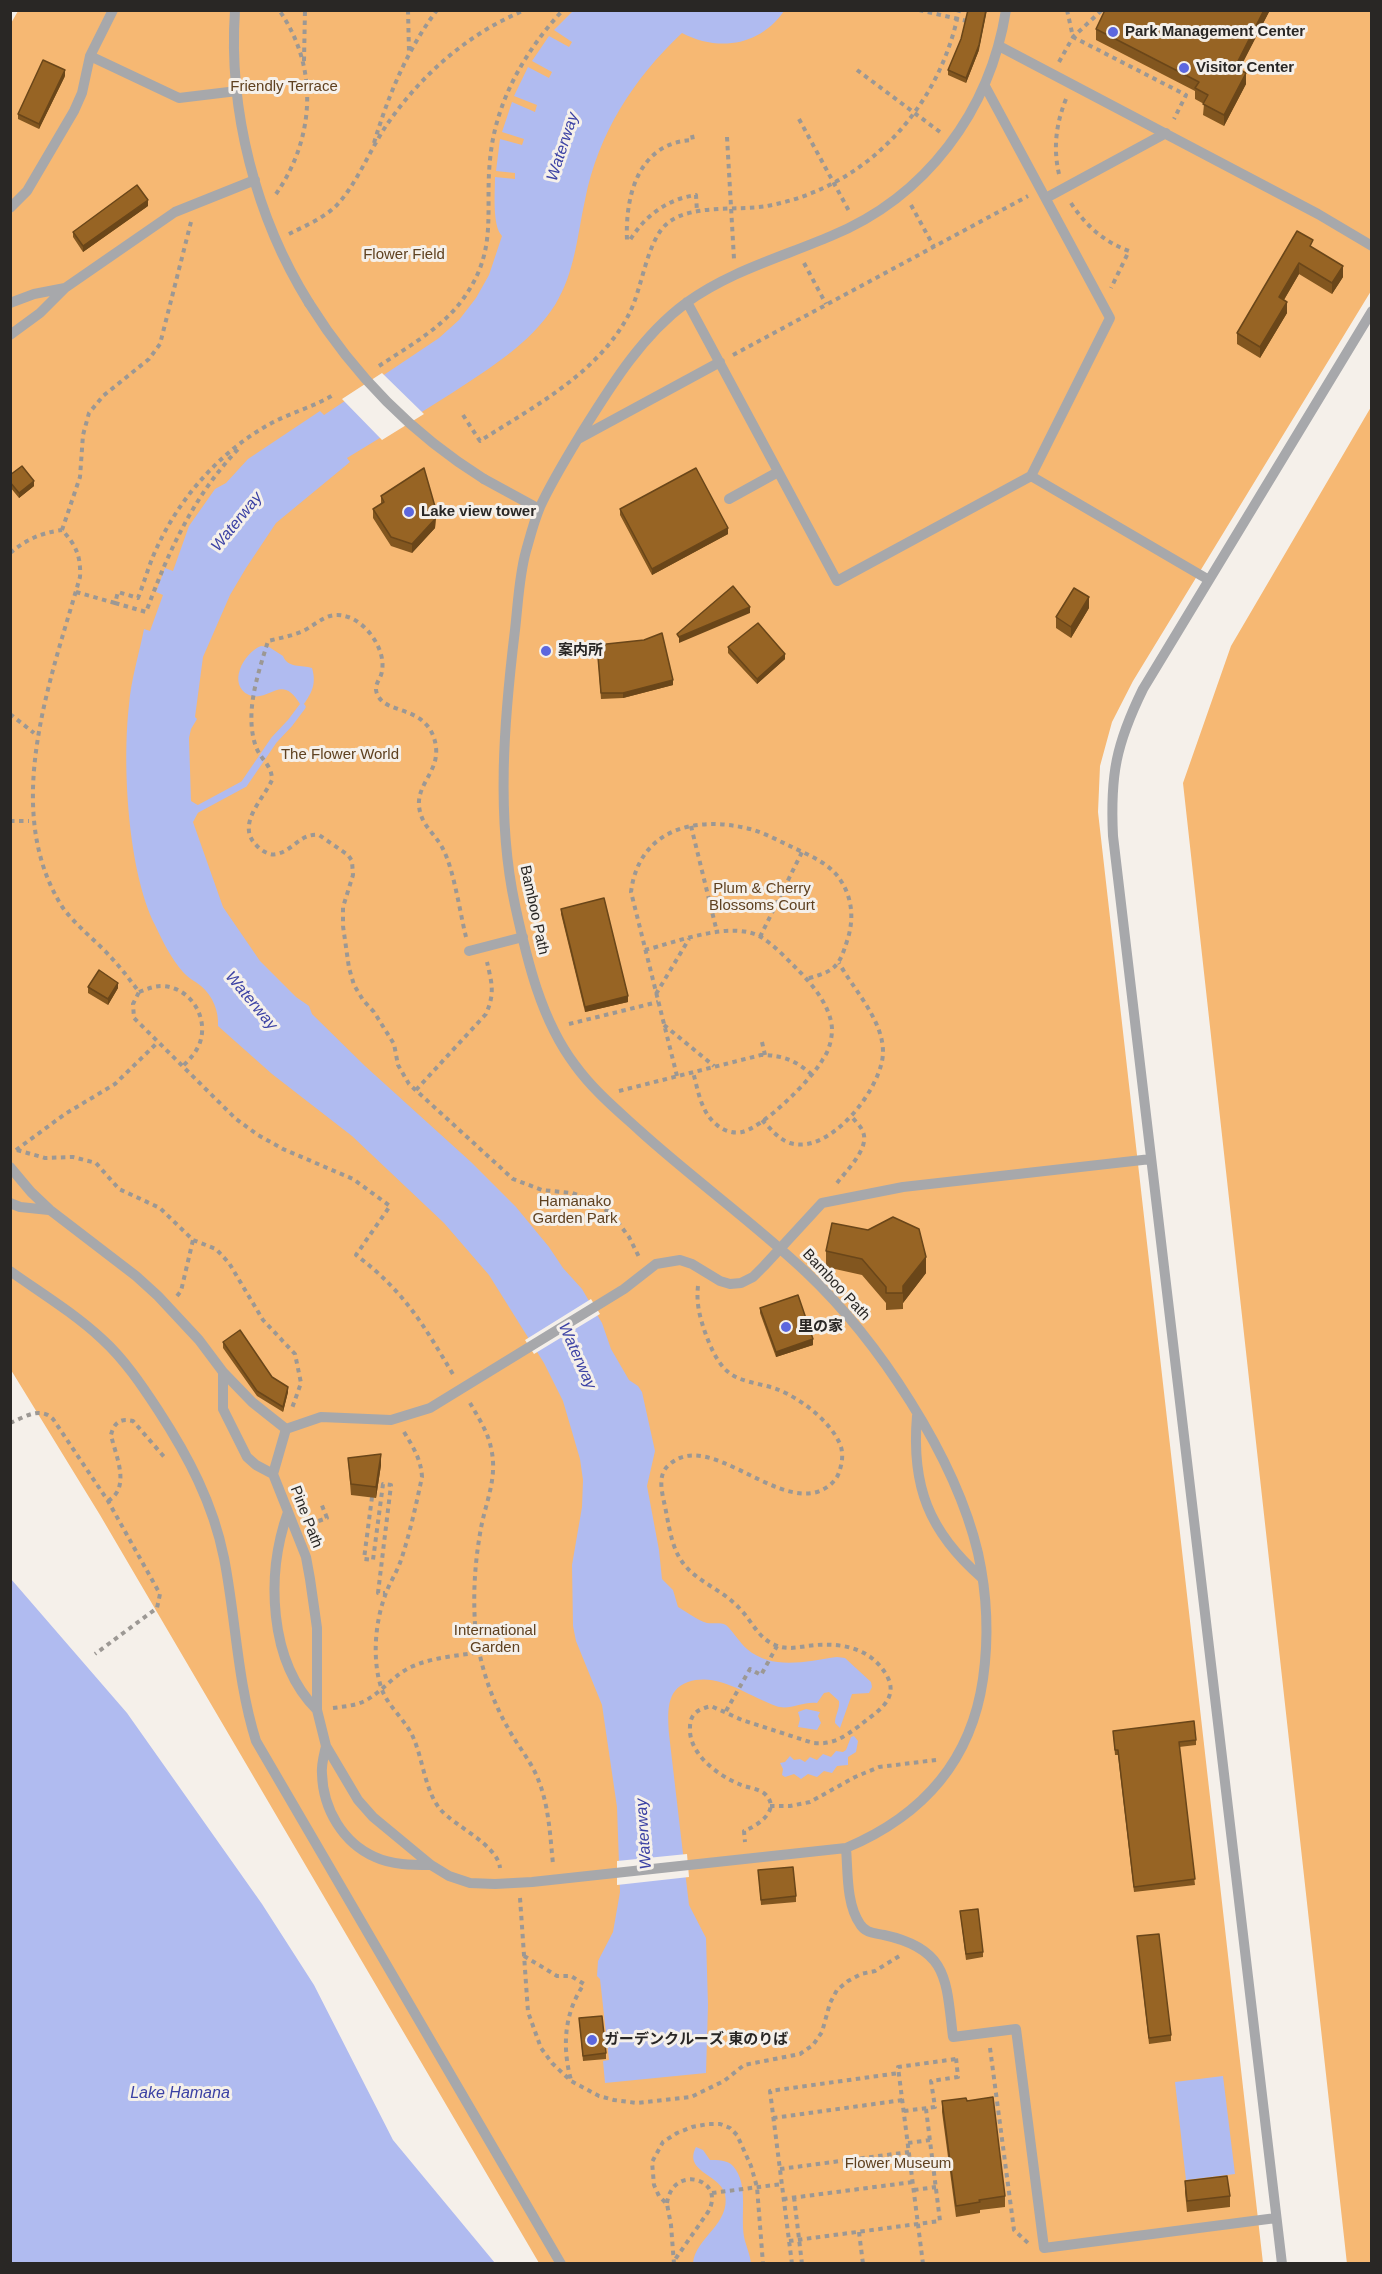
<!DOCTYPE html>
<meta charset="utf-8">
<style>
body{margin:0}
#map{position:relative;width:1382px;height:2274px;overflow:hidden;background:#f5f0ea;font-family:Arial,sans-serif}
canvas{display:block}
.frame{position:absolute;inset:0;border:12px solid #292725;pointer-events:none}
</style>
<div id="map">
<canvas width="1382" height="2274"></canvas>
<div class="frame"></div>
</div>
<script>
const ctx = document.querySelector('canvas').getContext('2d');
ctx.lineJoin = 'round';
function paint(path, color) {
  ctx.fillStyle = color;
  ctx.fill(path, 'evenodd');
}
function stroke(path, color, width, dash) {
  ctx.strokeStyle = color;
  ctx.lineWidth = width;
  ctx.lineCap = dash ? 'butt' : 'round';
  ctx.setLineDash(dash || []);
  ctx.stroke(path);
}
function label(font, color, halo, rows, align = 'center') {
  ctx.font = font + ' Arial,"Noto Sans JP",sans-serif';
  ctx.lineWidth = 6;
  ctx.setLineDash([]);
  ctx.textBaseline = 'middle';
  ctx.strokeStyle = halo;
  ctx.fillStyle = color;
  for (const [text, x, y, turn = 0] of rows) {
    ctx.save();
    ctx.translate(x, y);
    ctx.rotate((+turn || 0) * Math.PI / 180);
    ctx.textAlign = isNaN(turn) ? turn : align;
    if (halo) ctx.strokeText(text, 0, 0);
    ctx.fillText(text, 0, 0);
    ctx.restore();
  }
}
paint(new Path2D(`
 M18,11H1371V291L1133,681L1112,722L1100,766L1098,812L1263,2263H539L100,1515L11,1370L10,25Z
 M1371,407L1372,2263L1347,2264L1183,783L1231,646Z`), '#f6b873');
paint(new Path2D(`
 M573,11H784C760,46 718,52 682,33C633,79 598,134 585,200C577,237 575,272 555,305C529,345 491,367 452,393C417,415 382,437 347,458L350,462L276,523L246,568L230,595L203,657L195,717L197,719L191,729L189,738L191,801L201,807L193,822L223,907L260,961L296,997L309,1006L312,1014L365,1066L471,1162L516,1207L549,1247L563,1268L582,1289L602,1323L611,1349L629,1380L638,1386L642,1392L655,1451L647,1486L659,1550L662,1579L673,1590L678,1607C687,1612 697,1620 707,1623C713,1624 720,1622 726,1625C732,1630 740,1643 747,1649C773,1671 807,1661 837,1657L845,1658L871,1682L872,1687L869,1693L852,1694L840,1728L835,1723C835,1715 840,1709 839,1701L829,1692L824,1693L817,1703C803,1701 789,1711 776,1706C747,1696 719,1672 688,1682C665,1690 668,1714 669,1734L689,1905L706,1938L708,2005L706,2073L605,2083L603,2061L609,2060L600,1979L597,1976L598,1961L613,1932L620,1892L617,1807L602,1705L576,1641L573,1626L572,1565L582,1507L583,1480L580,1459L563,1401L544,1363L489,1275L444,1223L352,1136L272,1074L218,1026C219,1012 213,996 201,986C195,981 188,978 183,972C171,958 163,942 155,925C128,871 122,765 129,705C131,680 139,654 144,629L150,631L163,595L156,592L165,568L173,571L189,526L215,489L226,483L248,459L320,411L324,415L439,338L459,320L476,298L489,275L502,236C492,226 495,192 495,177L515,179V173L496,171L500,139L522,145L524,139L502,132L512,102L535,112L537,105L514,96L528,67L549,78L552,72L532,61L549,36L569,47L572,42L554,30Z
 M261,646L269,647L283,656C287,668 302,665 312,668C317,685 311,694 302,707C298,701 293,692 286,690C275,686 264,701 249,695C227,685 243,653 261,646Z
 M11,1579L127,1713L262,1904L314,1985L393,2140L495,2263H11Z
 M806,1709L820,1712L818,1716L821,1723L817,1730L798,1727L800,1719L798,1712Z
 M854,1736L858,1741L856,1752L848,1757V1765L837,1766L832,1773L824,1771L817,1777L808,1774L801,1779L794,1774L785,1777L782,1775L783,1769L780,1763L785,1762L790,1756L794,1760L800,1759L805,1762L810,1757L817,1760L823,1754L831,1757L836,1751L843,1752L846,1750L851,1737Z
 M1223,2076L1235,2174L1186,2180L1175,2082Z
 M696,2147L703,2150L710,2160C717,2160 728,2160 733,2166C750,2185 739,2218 745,2241C747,2248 750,2255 751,2263H693C696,2237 731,2224 725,2194C720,2174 683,2172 696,2147Z`), '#b0bbf0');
paint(new Path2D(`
 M382,373L424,414L382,440L342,399Z
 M591,1299L600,1314L534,1354L525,1340Z
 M687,1854L689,1877L617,1885V1861Z`), '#f5f0ea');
stroke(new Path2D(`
 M194,811L244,784L274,740L290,723L302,707`), '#b0bbf0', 7);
stroke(new Path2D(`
 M408,10L409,52
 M919,10L967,21
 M1067,10L1073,37L1186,95L1174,119
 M304,61L305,10
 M1059,62L1073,37L1102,10
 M857,70L940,132
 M799,119L849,211
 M692,135L693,140C639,142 625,195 627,240H630C645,216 667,199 696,195L697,212
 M727,137L734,259
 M374,143C388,96 407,50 437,10
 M1059,174C1053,148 1056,124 1066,99
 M276,194C315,138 319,67 279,10
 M1071,203C1085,225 1104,242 1129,251L1111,288
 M911,205L934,247
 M191,222L160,344L149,359L103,396L89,413L83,435L80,477L62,530C76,545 81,556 80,577C51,679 0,810 63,908C75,924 90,936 104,950C117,963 128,977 139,992L133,1004L134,1018L236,1119L258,1135L283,1149L353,1179L390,1206L356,1255C405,1292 423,1324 454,1376
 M289,234C305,226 324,218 337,205C358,182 370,149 388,123C422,74 469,33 525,10
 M804,263L826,304
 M733,355L1028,196
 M379,366C412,344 448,325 469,290C497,246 485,208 490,160C495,103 524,52 563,10
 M463,415L480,441C533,407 597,374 628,316C643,289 646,239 669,222C693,204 738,211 767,206C866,188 940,108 959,10
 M10,553C27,539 41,533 62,530
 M76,592L115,603L118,592L138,598C144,583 148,568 154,554C177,501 217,454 268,425C289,413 314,407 335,394
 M115,603L146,612C169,550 194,495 240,447
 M10,714L34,733
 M10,821H29
 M691,826L717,932
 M466,937C460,913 454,870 443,849C435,833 421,826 419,806C417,781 444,769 434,738C423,706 388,714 378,696C372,685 381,680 382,671C386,650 367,623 348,617C328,610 319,623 303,631C292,636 280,638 268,641C258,674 244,713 256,747C261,760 272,765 272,780C263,800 235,825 257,846C262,851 270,856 277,854C294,850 300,833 319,835L348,855L352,861L353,875L343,907V926L349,968L354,985L363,1000L374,1012L394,1044L398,1065L409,1084L513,1179L542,1190L572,1193L586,1198L611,1213L629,1237L639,1257
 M760,937L802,852
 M645,950C677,942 731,920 761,937C774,945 787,959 798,970C813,985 831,1007 832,1029C832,1039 829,1051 823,1059C812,1079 764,1127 742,1132C734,1134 724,1131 717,1125C701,1113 698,1090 693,1072
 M139,992C147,989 154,986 162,986C191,987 210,1019 199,1045C195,1054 189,1060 182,1067
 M656,994L689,939
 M569,1024L658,1002
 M664,1025L714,1066
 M762,1042L765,1055
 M677,1076L631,892C639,829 695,815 750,829C765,833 779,841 792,847C810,856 830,863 841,881C852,898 854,918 848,938C839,967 836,971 806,979
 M416,1090L486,1014C495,993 492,984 487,962
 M619,1091L761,1055C782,1055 795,1060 811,1074
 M762,1120C771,1129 778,1139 790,1143C830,1156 883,1087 883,1052C883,1020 854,990 839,963
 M16,1150L65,1114L115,1084L158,1042
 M17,1150L45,1158L73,1157L96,1163L119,1189L160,1208L193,1240L216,1249L229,1263L263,1320L295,1354L301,1383L291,1411
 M837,1183C846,1171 870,1148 863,1132C861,1126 855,1121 851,1116
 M698,1286C696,1304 700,1318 706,1335C711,1348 717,1362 727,1371C740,1383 762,1383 779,1390C801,1399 830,1421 840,1444C844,1454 842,1465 838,1475C834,1483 826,1489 817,1492C771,1505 708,1431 670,1464C658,1473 661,1488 664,1502C668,1519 670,1540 678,1555C691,1581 722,1588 740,1609C752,1621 758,1638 775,1645C788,1651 802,1646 816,1645C844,1643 872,1649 887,1676C900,1700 875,1713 859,1726C844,1737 833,1745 813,1743L742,1720L711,1706C699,1709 690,1713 690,1727C688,1753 717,1775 739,1784C747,1788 758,1788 765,1794C782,1810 757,1826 744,1831L745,1842
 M177,1296L181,1291L193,1240
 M470,1403C478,1417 488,1432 491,1448C498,1477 486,1501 481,1528C475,1561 473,1591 475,1624C478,1659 490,1697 508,1728C517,1745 531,1761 538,1779C549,1806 550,1835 553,1864
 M10,1423C25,1417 40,1406 53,1419L108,1501L160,1594L157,1608L95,1654
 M404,1432C413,1447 421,1459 422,1477C416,1505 410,1533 401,1560C397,1572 390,1582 386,1593C375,1621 372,1659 381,1687C387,1706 405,1719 413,1737C423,1759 425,1791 440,1809C454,1826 498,1845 500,1868
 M372,1497L364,1559L373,1560L383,1484L391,1485L378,1593H385
 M108,1501C131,1487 116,1457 111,1435C114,1422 121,1418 133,1421L166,1459
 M310,1524L327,1518L321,1503
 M333,1708C341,1707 349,1706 357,1704C378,1698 391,1676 411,1667C433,1657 457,1656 480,1652
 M726,1711L750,1669L761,1675L777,1646
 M770,1806H790L810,1802L855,1777L879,1767L936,1760
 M520,1898L528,2012L541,2048L552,2063L571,2081L599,2096L614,2100L637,2103L691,2097L724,2081L744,2065L800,2054L813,2045L822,2032L830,2003L837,1990L848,1981L861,1974L875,1971L901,1955
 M524,1956L557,1976H571L584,1984C564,2013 562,2047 571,2080
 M990,2048L1014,2230L1028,2243
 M904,2111L935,2107L931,2081L958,2077L956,2058
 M773,2118L903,2100
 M908,2143L930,2140
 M911,2167L933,2164
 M780,2169L909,2152
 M914,2190L936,2187
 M712,2193L782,2184
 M794,2197L802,2264
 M783,2199L913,2182
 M667,2203C673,2163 727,2179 708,2212L674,2261
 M859,2232L863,2264
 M789,2241L940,2221L926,2109
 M674,2264L671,2225L667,2204L659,2196L654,2185L652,2162L663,2142L677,2133L692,2127L708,2124H720L730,2128L737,2135L751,2166L757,2187L763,2264
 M792,2264L770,2091L899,2073
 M923,2264L898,2067L956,2059`), '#9c9894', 4, [4.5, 4.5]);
stroke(new Path2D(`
 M235,10C228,111 256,218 309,303
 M999,46L1318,214L1372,246
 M90,56L179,98L237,91
 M1046,198L1166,133
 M10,208L27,191L74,111L82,93L90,56L113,10
 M687,302L837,581L1031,476L1110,318L985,86
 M10,303L34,294L65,288L175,212L255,180
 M10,335L40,313L65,288
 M578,439L720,362
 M1031,476L1209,580
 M484,479L539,509
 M729,499L778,472
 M469,951L523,937
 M10,1167L31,1192L50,1210L136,1276L158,1296L199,1340L223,1372L252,1402L286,1429
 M10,1203L20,1207L49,1210
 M10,1271C41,1293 74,1313 102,1339C124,1359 141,1384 158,1410C188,1456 213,1503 224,1558C236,1619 237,1681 256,1741L561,2264
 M223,1372V1409L247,1457L256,1465L273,1474
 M917,1416C911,1486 929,1532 982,1578
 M286,1429L273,1474L306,1557L310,1579L317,1628V1710L326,1746L358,1800L373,1817L431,1865L449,1876L470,1883L495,1884L532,1882L846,1848C922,1816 971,1762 983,1679C989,1637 987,1594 978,1553C955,1456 878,1340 806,1272C753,1222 693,1179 639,1130C617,1110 593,1090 575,1065C541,1020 527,960 515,905C496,817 504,720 515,630C518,604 519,576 526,551C530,537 534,521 540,507C551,483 565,460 579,437C609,389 640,337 686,303C730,271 782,257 831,236C926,197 990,111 1006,10
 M286,1429L321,1417L391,1420L430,1408L624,1289L656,1264L680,1260L692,1264L720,1281L730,1284L741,1283L753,1277L764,1266L822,1203L903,1187L1151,1159
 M288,1512C266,1574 268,1661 317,1710
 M326,1746C324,1755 321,1765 322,1774C323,1809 343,1843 375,1857C392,1865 412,1865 431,1865
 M846,1848C848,1871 846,1904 860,1924C865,1933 875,1933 884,1935C949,1949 946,1981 953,2037L1016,2029L1044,2248L1276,2218
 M1282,2264L1113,836C1110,775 1116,744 1143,689L1372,311`), '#a7a8ab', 10);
stroke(new Path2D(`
 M309,303C354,375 412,434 484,479`), '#a7a8ab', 10);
paint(new Path2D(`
 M1270,10L1239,69L1246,84L1224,126L1203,115L1204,104L1195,99V91L1096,40V29Z
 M979,50L966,83L948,75V70Z
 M65,76L39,129L18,119V114Z
 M148,206L83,252L73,237V232Z
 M1313,248L1343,277L1332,294L1299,274L1284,300L1287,313L1260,358L1237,344V333Z
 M10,475L34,486L19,498L10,487Z
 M381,496L436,519L435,528L412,553L391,546L373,518V509L381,504Z
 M620,509L728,534L652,575L620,515Z
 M1089,608L1071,638L1056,628V617Z
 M597,645L673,685L623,698L601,699Z
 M728,647L785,659L757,684L728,653Z
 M561,909L628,1002L585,1012L561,914Z
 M88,987L118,988L108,1005L88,993Z
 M826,1251L926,1273L903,1303V1309L886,1310V1303L862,1275L826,1267Z
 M760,1308L813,1345L776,1357L760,1313Z
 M223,1342L272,1377L288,1392L283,1412L257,1396L223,1348Z
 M348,1458L381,1465L376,1498L351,1495Z
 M1113,1731L1196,1740V1745L1179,1747L1195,1885L1134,1892L1118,1755H1115Z
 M758,1870L796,1896V1902L761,1905Z
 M960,1911L983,1952V1957L966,1960Z
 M1137,1936L1171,2035V2041L1149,2044Z
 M579,2018L606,2053V2059L583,2061Z
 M942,2101H967L1005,2196V2207L980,2210V2213L956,2217L942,2112Z
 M1185,2181L1230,2196V2207L1187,2212L1185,2192Z`), '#82561f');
paint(new Path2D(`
 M986,10H987L979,50L966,83V78Z
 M1264,10H1270L1235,78V67Z
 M65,70V76L39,129V124Z
 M1246,73V84L1224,126V115Z
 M148,200V206L83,252V246Z
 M1299,263V274L1279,308V297Z
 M1343,266V277L1332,294V283Z
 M1287,302V313L1260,358V347Z
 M34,481V486L19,498V493Z
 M436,510L435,528L412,553V544Z
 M728,528V534L652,575V569Z
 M1089,597V608L1071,638V627Z
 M750,607V613L679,643V637Z
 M785,654V659L757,684V679Z
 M673,680V685L623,698V693Z
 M118,983V988L108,1005V999Z
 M628,996V1002L585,1012V1007Z
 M926,1257V1273L903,1303V1286Z
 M813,1339V1345L776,1357V1352Z
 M288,1387V1392L283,1412V1407Z
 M381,1454V1465L376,1498V1487Z`), '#6a4619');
const building = new Path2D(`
 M968,10H986L979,45L966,78L948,70L961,39Z
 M1105,10H1264L1235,67L1246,73L1224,115L1203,104L1208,95L1195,88L1199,82L1096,29Z
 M43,60L65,70L39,124L18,114Z
 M137,185L148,200L83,246L73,232Z
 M1297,231L1313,240L1310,246L1343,266L1332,283L1299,263L1279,297L1287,302L1260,347L1237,333Z
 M22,466L34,481L19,493L10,482V475Z
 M424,468L436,510L435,519L412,544L391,537L373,509L384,502L381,496Z
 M696,468L728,528L652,569L620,509Z
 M733,586L750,607L679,637L677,634Z
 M1074,588L1089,597L1071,627L1056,617Z
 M758,623L785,654L757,679L728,647Z
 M662,633L673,680L623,693H601L597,645L644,640Z
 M604,898L628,996L585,1007L561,909Z
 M99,970L118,983L108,999L88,987Z
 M893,1217L919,1229L926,1257L903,1286V1293H886V1287L862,1259L826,1251L832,1223L868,1230Z
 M798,1295L813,1339L776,1352L760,1308Z
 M240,1330L272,1377L288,1387L283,1407L257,1391L223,1342Z
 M381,1454L376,1487L351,1484L348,1458Z
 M1194,1721L1196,1740L1179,1742L1195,1879L1134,1887L1118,1750H1115L1113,1731Z
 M793,1867L796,1896L761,1900L758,1870Z
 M978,1909L983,1952L966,1954L960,1911Z
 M1159,1934L1171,2035L1149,2038L1137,1936Z
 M602,2016L606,2053L583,2056L579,2018Z
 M993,2097L1005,2196L979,2200L980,2202L956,2206L942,2101L966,2098L967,2101Z
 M1227,2176L1230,2196L1187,2201L1185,2181Z`);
paint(building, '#976424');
stroke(building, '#6a4619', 1.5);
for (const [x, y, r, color] of [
 [1113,32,6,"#5c67de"],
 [1184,68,6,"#5c67de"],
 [409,512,6,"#5c67de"],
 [546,651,6,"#5c67de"],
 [786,1327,6,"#5c67de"],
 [592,2040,6,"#5c67de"]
]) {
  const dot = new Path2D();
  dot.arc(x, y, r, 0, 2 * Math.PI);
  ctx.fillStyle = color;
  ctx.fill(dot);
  stroke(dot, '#f5f0ea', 2);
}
label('bold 15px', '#292725', '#f5f0ea', [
 ["Park Management Center",1125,32],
 ["Visitor Center",1196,68],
 ["Lake view tower",421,512],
 ["案内所",558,651],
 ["里の家",798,1327],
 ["ガーデンクルーズ 東のりば",604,2040]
], 'left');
label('15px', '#5f4120', '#f5f0ea', [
 ["Friendly Terrace",284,87],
 ["Flower Field",404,255],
 ["The Flower World",340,755],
 ["Plum & Cherry",762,889],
 ["Blossoms Court",762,906],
 ["Hamanako",575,1202],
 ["Garden Park",575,1219],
 ["International",495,1631],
 ["Garden",495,1648],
 ["Flower Museum",898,2164]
]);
label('15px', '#292725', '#f5f0ea', [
 ["Bamboo Path",534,910,78],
 ["Bamboo Path",836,1285,47],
 ["Pine Path",306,1517,69]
]);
label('italic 16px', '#3b41a4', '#f5f0ea', [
 ["Waterway",563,147,-72],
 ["Waterway",237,522,-51],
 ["Waterway",251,1001,50],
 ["Waterway",577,1356,66],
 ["Waterway",644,1834,-94],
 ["Lake Hamana",180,2094]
]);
</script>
